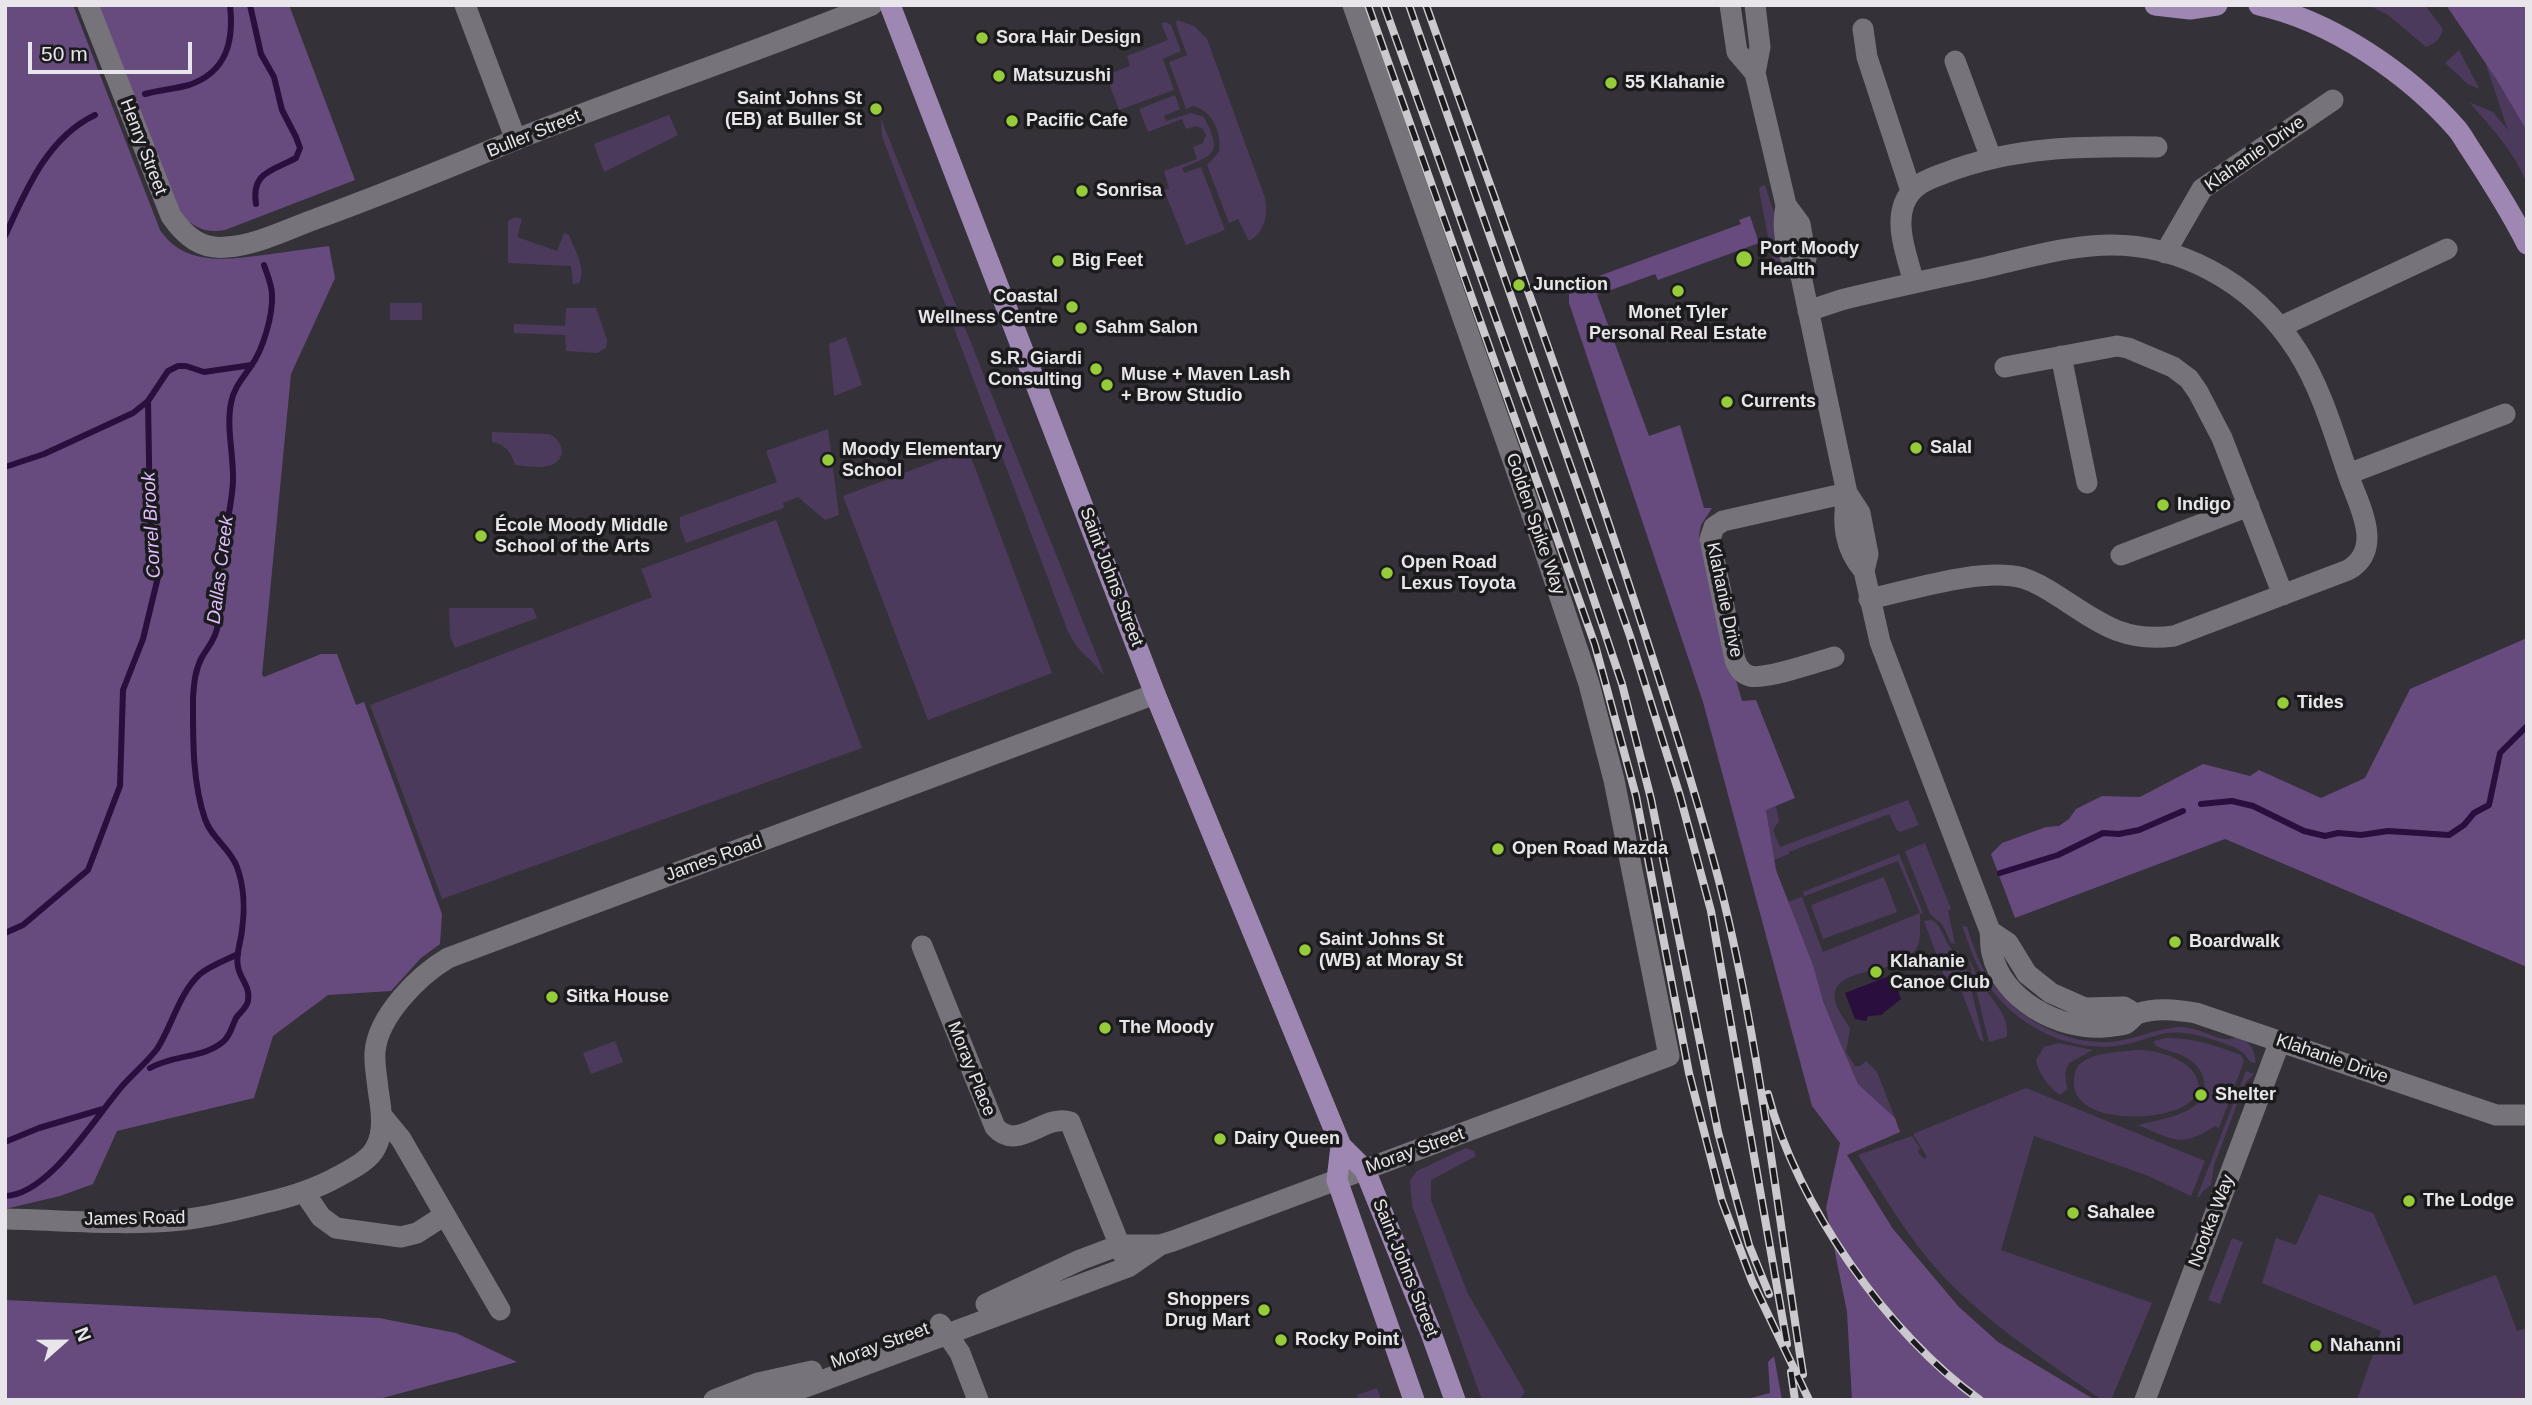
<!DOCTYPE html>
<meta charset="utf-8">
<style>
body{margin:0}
#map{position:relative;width:2532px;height:1405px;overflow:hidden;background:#353138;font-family:Helvetica,sans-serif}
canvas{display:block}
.frame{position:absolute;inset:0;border:7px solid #e8e6ea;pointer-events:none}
.north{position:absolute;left:28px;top:1307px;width:70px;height:70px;-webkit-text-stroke:5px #1b1a1d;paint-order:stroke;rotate:69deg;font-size:19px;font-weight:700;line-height:28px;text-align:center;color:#e8e6ea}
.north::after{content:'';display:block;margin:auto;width:24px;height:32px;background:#e8e6ea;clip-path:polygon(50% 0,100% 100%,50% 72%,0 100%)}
.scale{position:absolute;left:28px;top:42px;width:164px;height:32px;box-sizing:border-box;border:4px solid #e8e6ea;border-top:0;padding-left:9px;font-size:21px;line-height:24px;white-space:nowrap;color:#e8e6ea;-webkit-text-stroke:5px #1b1a1d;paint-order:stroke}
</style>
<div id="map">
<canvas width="2532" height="1405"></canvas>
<div class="frame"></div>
<div class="north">N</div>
<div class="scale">50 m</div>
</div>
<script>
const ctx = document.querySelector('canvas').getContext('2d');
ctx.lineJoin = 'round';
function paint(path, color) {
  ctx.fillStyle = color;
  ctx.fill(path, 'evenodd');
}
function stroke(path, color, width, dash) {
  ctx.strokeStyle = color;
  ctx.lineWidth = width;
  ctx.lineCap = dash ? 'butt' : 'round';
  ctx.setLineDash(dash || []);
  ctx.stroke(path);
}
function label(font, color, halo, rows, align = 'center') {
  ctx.font = font + ' Helvetica,sans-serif';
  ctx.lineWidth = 7;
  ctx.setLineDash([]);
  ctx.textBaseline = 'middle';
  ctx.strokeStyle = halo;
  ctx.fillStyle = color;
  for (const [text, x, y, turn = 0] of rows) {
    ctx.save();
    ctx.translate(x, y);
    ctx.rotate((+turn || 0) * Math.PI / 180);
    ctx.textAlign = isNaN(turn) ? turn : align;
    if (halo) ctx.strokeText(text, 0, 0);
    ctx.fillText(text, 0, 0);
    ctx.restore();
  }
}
paint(new Path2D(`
 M2368,5H2425L2443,29C2440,39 2436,43 2426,47L2388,15Z
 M2466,5H2527V185C2516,153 2491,127 2469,102L2493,112L2508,130Z
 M1177,20L1194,26L1207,39L1265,198C1268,215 1265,232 1249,241L1238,219L1229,223L1207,165L1219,152C1222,133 1213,111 1193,106L1186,109L1169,62L1187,55L1176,24Z
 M1165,22L1171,25L1181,51L1163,59L1174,90L1119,110L1106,75L1130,66L1127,56L1168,40L1161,23Z
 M2459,50L2479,88V89L2468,84L2445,63Z
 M1175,95L1180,109L1164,116L1166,121L1191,113L1204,117C1223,154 1214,155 1182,168L1184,173L1201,167L1225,230L1186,245L1164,190L1169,188L1164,171L1197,159L1193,147L1203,143L1206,135L1203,129L1196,126L1186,129L1182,119L1148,132L1139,109Z
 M669,115L678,135L604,172L594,144Z
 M881,119L1102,669L1104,676C1091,657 1077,653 1067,629L882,136Z
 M1765,185L1779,228L1788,270L1775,273L1759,190L1761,186Z
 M515,217L522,219L517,237L557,251L564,233L569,235C574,249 587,269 579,283L573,284L571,266L508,263V221Z
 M390,303H422V320H390Z
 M566,308H596L607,340L606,348L597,353L566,351L565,335L514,333V324L565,326Z
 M846,337L862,385L834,396L829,344Z
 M828,429L839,515L825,520L798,497L783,503L784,508L686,543L680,527V517L777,482L766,451Z
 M492,432L549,434C563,440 568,459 551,465C540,469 525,466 515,465C511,452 506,445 492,442Z
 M968,449L1052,673L928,720L843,496Z
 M776,520L862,748L442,899L370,705L652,597L641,569Z
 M449,608H533L537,618L455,648L450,636Z
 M1908,800L1919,825L1900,832L1896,829L1889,814L1789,852V854L1774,860L1766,810L1776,806L1779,821L1773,830L1780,847Z
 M1925,843L1951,909L1948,911L1955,944L1951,943L1942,924L1930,914L1905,851Z
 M1899,854L1923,913L1920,914C1920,923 1921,933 1919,942C1907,981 1830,961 1835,1000C1837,1011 1845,1019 1850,1029L1846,1052L1855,1066H1860L1866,1061L1877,1072L1895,1118L1858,1084L1822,999L1813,965L1788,902L1804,896L1803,892ZM1898,861L1920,913L1823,952L1802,897Z
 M1884,877L1897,912L1823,939L1811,905Z
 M1932,920C1943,927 1944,942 1953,951H1958L1959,958L1963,957L1984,1042L1980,1040L1958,982L1948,986L1924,921Z
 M1962,926L1967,927C1972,942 1977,958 1985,972C2010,1014 2060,1045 2110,1042C2134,1040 2155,1029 2178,1027C2195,1026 2209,1036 2224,1039C2232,1040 2236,1035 2245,1040C2252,1045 2255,1054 2256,1063L2250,1062C2243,1049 2234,1047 2220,1042C2199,1035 2180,1029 2158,1035C2146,1038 2135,1043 2122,1045C2069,1054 2013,1025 1985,980C1975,963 1969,944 1962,926Z
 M1968,957C1973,968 1978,978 1984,987C1995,1004 2009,1015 2007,1037L1989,1042Z
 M2166,1038C2194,1038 2215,1045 2241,1055L2244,1061L2219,1128L2215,1126C2180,1149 2173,1139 2138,1125C2160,1119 2210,1114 2204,1082C2203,1071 2195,1062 2185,1057C2175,1051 2164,1051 2155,1045L2154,1041Z
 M615,1041L623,1062L591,1074L583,1053Z
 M2058,1043L2093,1050L2069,1063L2065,1073L2067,1089L2060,1095C2048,1087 2039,1074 2036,1060L2044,1047Z
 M2137,1050C2159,1050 2197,1060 2199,1087C2197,1092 2195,1098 2191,1101C2166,1124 2068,1125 2074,1079C2074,1075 2076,1067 2080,1064C2093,1052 2120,1052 2137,1050Z
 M2246,1071L2254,1074L2245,1083L2214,1165L2211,1185L2203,1191L2199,1197H2197Z
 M2026,1088L2205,1161L2191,1196L2146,1175L2034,1136L2001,1250L2152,1303L2111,1400H2102C2047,1361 1988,1324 1941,1274C1908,1238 1884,1196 1858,1155L1912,1136L1920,1148L1918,1152L1924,1159L1927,1157L1913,1134Z
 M1466,1148L1474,1151L1476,1156L1431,1180V1200L1468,1294L1525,1392L1519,1400H1482L1412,1205L1410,1180L1417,1171Z
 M2319,1194L2373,1213L2414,1305L2496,1275L2517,1331L2527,1328V1400H2357L2381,1331L2262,1283L2276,1238L2296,1245Z
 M2232,1238L2243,1242L2220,1304L2208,1300Z
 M1377,1388L1381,1400H1359L1357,1395Z`), '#4c3a5d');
paint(new Path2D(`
 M5,5H73L160,230C184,266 226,260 264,255C286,252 307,249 329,246L335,278L291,374L262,675L264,677L321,654H337L356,705L364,702L442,914L440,944L421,958L391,991L328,995L273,1036L254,1098L117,1131L93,1184L60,1196L5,1209Z
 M97,5H289L355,180L225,230C204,234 192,226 178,212Z
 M2446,5H2527V131L2497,80Z
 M1750,216L1759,243L1658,280L1655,274L1597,295L1649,436L1680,425L1704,508H1712L1701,525L1699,536L1716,610L1742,701L1756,700L1795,798L1766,810L1776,870L1813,965L1823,1001L1837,1035L1858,1084L1895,1118L1900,1132L1847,1155L1893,1229L1959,1307L1998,1342L2095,1400H1852L1847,1312L1826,1208L1840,1143L1812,1106L1703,702L1569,303V287L1741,224L1739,220Z
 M2527,638V967L2225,839L2015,918L1991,854L2002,843L2046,827L2059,826L2069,819L2076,809L2102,796L2140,797L2203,764L2250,776L2259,770L2321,798L2365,778L2410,689Z
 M5,1300L379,1318L456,1333L517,1362L375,1400H5Z
 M1774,1356L1782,1400H1743L1770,1393L1768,1362Z`), '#674b7f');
paint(new Path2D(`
 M1892,975L1901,999L1881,1015L1868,1016L1866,1021L1855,1019L1845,993Z`), '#2a0e3d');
stroke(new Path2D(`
 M250,5L261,54L274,77L282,110L296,137L300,148L296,158C272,171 251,172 256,204
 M145,94C159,90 175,89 189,85C227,72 234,41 230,5
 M5,236C26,190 47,138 95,115
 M5,467L44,454L133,413L148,401L168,371L178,366H186L204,372L252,365
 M2201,804L2232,801L2253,806L2304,831L2325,836L2338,833L2361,835L2388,831L2449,835L2464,825L2474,813L2489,805L2500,753L2527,726
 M2000,873L2058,855L2103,833L2119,834L2139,830L2183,811
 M5,933L23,925L88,870L120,786L123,690L143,639L158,577L150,520L148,401
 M150,1068C175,1054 203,1059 224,1041C231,1034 232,1026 236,1018C240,1012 246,1009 248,1001C251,987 240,979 238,967C235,955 241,942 242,930C245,910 244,886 237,867C230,848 211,838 205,819C192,781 193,737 193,698C194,683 195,670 202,657C208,647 214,641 217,629C219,615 214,601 216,587C219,552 231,517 233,482C234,456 226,428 231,403C234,387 243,378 251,366C263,350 273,315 272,295C272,285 267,274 264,265
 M5,1142L39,1128L103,1109
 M5,1196C50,1195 96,1115 124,1084C135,1072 147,1062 157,1049C172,1026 179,993 200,974C210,966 226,960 238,954`), '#2a0e3d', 6);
stroke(new Path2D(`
 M88,5L171,216C185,236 201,250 227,247C256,245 286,230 313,220C381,195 448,168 515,140C633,93 754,53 872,5
 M465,5L516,140
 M1730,5L1737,52L1755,73
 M1755,5L1760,47L1755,73L1786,205L1800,224L1806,258L1801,276
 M1863,29L1867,57L1911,191
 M1955,61L1991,158
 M1786,205C1781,231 1786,254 1801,276L1847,493C1842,523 1844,548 1864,571
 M2165,253L2202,189L2333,100
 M1914,283C1908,259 1895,228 1904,204C1911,185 1928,179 1945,173C2014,146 2085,146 2157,147
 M1808,311L1841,300C1890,288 1938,278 1987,267C2021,259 2056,249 2091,246C2175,238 2254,282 2298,352C2322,390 2335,437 2350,480C2361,509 2383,550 2348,570L2174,636C2124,643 2100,623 2061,598C2049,590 2036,582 2023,578C1981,567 1912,590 1869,599
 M2280,327L2447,249
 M2061,356L2087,483
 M2005,367L2117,346L2128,348L2173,367L2189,379L2198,392L2222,438L2283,595
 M2348,474L2505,414
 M1847,493L1860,513L1868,554L1864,571L1880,642L1990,931C1991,938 1990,946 1992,953C2002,1000 2059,1030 2104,1027C2110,1026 2119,1026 2125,1024C2130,1022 2133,1016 2137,1014C2155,1007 2177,1010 2196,1013L2496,1115H2527
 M2121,555L2249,506
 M1834,657C1817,662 1765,680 1750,676C1742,674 1738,668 1735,660L1710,539L1714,527L1723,521L1847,493
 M1990,931L2008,943L2027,974L2051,993L2085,1008L2124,1007L2136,1014
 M922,946L995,1127C1018,1153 1044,1113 1070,1122L1124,1256
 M382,1116L401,1139L500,1310
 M304,1192L321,1217L336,1228L401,1237L417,1233L445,1215
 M5,1219C61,1220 126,1226 181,1220C209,1217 237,1210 264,1203C291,1197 316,1189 339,1176C352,1169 370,1160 376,1147C385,1129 381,1108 378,1089C377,1077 374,1064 375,1052C378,1016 418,976 448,958L1155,694
 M986,1304L1080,1260L1120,1245H1160
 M940,1324L960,1353L978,1400
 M714,1400L758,1383L812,1371
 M746,1400L785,1394L816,1383L1128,1267L1160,1245L1173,1241L1669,1056L1614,780L1589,684L1541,540L1353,5
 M2145,1400L2280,1041`), '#77737b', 21);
stroke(new Path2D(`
 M890,5L1155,694L1341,1146L1365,1170L1431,1333L1455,1400
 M2155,5L2190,9L2217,5
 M2259,5C2332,21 2409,74 2457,129C2462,135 2465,141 2469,147C2490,179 2510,210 2527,244
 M1341,1146L1337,1180L1414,1400`), '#9e87b3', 21);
const rail = new Path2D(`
 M1368,5L1595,645L1636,796L1689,1073L1722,1201L1752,1281L1809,1400
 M1384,5L1562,504L1622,684L1651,799L1718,1132L1749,1245L1769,1294
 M1409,5L1630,636L1680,796L1711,911L1787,1344
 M1426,5C1496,203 1569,400 1634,600C1664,693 1694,786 1719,881C1760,1042 1777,1210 1803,1374
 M1768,1094C1796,1203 1888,1335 1980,1400
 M1791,1372L1795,1400`);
stroke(rail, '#ccc9ce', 8);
stroke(rail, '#1b1a1d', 5, [16]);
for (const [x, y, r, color] of [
 [982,38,7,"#96cc3a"],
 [999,76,7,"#96cc3a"],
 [1611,83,7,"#96cc3a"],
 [876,109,7,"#96cc3a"],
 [1012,121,7,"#96cc3a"],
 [1082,191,7,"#96cc3a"],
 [1744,259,9,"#96cc3a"],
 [1058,261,7,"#96cc3a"],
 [1519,285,7,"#96cc3a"],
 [1678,291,7,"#96cc3a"],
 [1072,307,7,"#96cc3a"],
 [1081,328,7,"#96cc3a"],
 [1096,369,7,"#96cc3a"],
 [1107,385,7,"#96cc3a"],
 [1727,402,7,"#96cc3a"],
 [1916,448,7,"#96cc3a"],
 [828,460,7,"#96cc3a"],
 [2163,505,7,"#96cc3a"],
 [481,536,7,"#96cc3a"],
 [1387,573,7,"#96cc3a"],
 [2283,703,7,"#96cc3a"],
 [1498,849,7,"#96cc3a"],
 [2175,942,7,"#96cc3a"],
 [1305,950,7,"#96cc3a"],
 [1876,972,7,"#96cc3a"],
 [552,997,7,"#96cc3a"],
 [1105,1028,7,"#96cc3a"],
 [2201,1095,7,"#96cc3a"],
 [1220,1139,7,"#96cc3a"],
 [2409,1201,7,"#96cc3a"],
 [2073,1213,7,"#96cc3a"],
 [1264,1310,7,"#96cc3a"],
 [1281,1340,7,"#96cc3a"],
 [2316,1346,7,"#96cc3a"]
]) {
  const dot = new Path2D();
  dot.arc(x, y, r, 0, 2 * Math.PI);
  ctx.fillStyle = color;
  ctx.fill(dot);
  stroke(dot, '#1b1a1d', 2.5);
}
label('bold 18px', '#e8e6ea', '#1b1a1d', [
 ["Sora Hair Design",996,38],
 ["Matsuzushi",1013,76],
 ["55 Klahanie",1625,83],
 ["Saint Johns St",862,99,"right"],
 ["(EB) at Buller St",862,120,"right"],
 ["Pacific Cafe",1026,121],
 ["Sonrisa",1096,191],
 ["Port Moody",1760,249],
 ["Health",1760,270],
 ["Big Feet",1072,261],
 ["Junction",1533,285],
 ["Coastal",1058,297,"right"],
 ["Wellness Centre",1058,318,"right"],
 ["Monet Tyler",1678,313,"center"],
 ["Personal Real Estate",1678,334,"center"],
 ["Sahm Salon",1095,328],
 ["S.R. Giardi",1082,359,"right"],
 ["Consulting",1082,380,"right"],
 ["Muse + Maven Lash",1121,375],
 ["+ Brow Studio",1121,396],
 ["Currents",1741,402],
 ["Salal",1930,448],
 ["Moody Elementary",842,450],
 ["School",842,471],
 ["Indigo",2177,505],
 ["École Moody Middle",495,526],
 ["School of the Arts",495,547],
 ["Open Road",1401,563],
 ["Lexus Toyota",1401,584],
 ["Tides",2297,703],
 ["Open Road Mazda",1512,849],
 ["Saint Johns St",1319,940],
 ["(WB) at Moray St",1319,961],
 ["Boardwalk",2189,942],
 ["Klahanie",1890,962],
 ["Canoe Club",1890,983],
 ["Sitka House",566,997],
 ["The Moody",1119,1028],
 ["Shelter",2215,1095],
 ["Dairy Queen",1234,1139],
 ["The Lodge",2423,1201],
 ["Sahalee",2087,1213],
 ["Shoppers",1250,1300,"right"],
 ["Drug Mart",1250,1321,"right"],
 ["Rocky Point",1295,1340],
 ["Nahanni",2330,1346]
], 'left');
label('18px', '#e8e6ea', '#1b1a1d', [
 ["Buller Street",534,134,-22],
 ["Henry Street",143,147,69],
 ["Klahanie Drive",2255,154,-35],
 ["Golden Spike Way",1535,524,71],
 ["Saint Johns Street",1111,577,69],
 ["Klahanie Drive",1724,600,78],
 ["James Road",714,859,-20],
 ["Klahanie Drive",2332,1059,19],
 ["Moray Place",971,1069,68],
 ["Moray Street",1415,1151,-20],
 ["James Road",135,1219,-1],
 ["Nootka Way",2212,1221,-69],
 ["Saint Johns Street",1405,1268,68],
 ["Moray Street",880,1346,-20]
]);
label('italic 19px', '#dfbefe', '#1b1a1d', [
 ["Correl Brook",152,525,-93],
 ["Dallas Creek",221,570,-83]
]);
</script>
